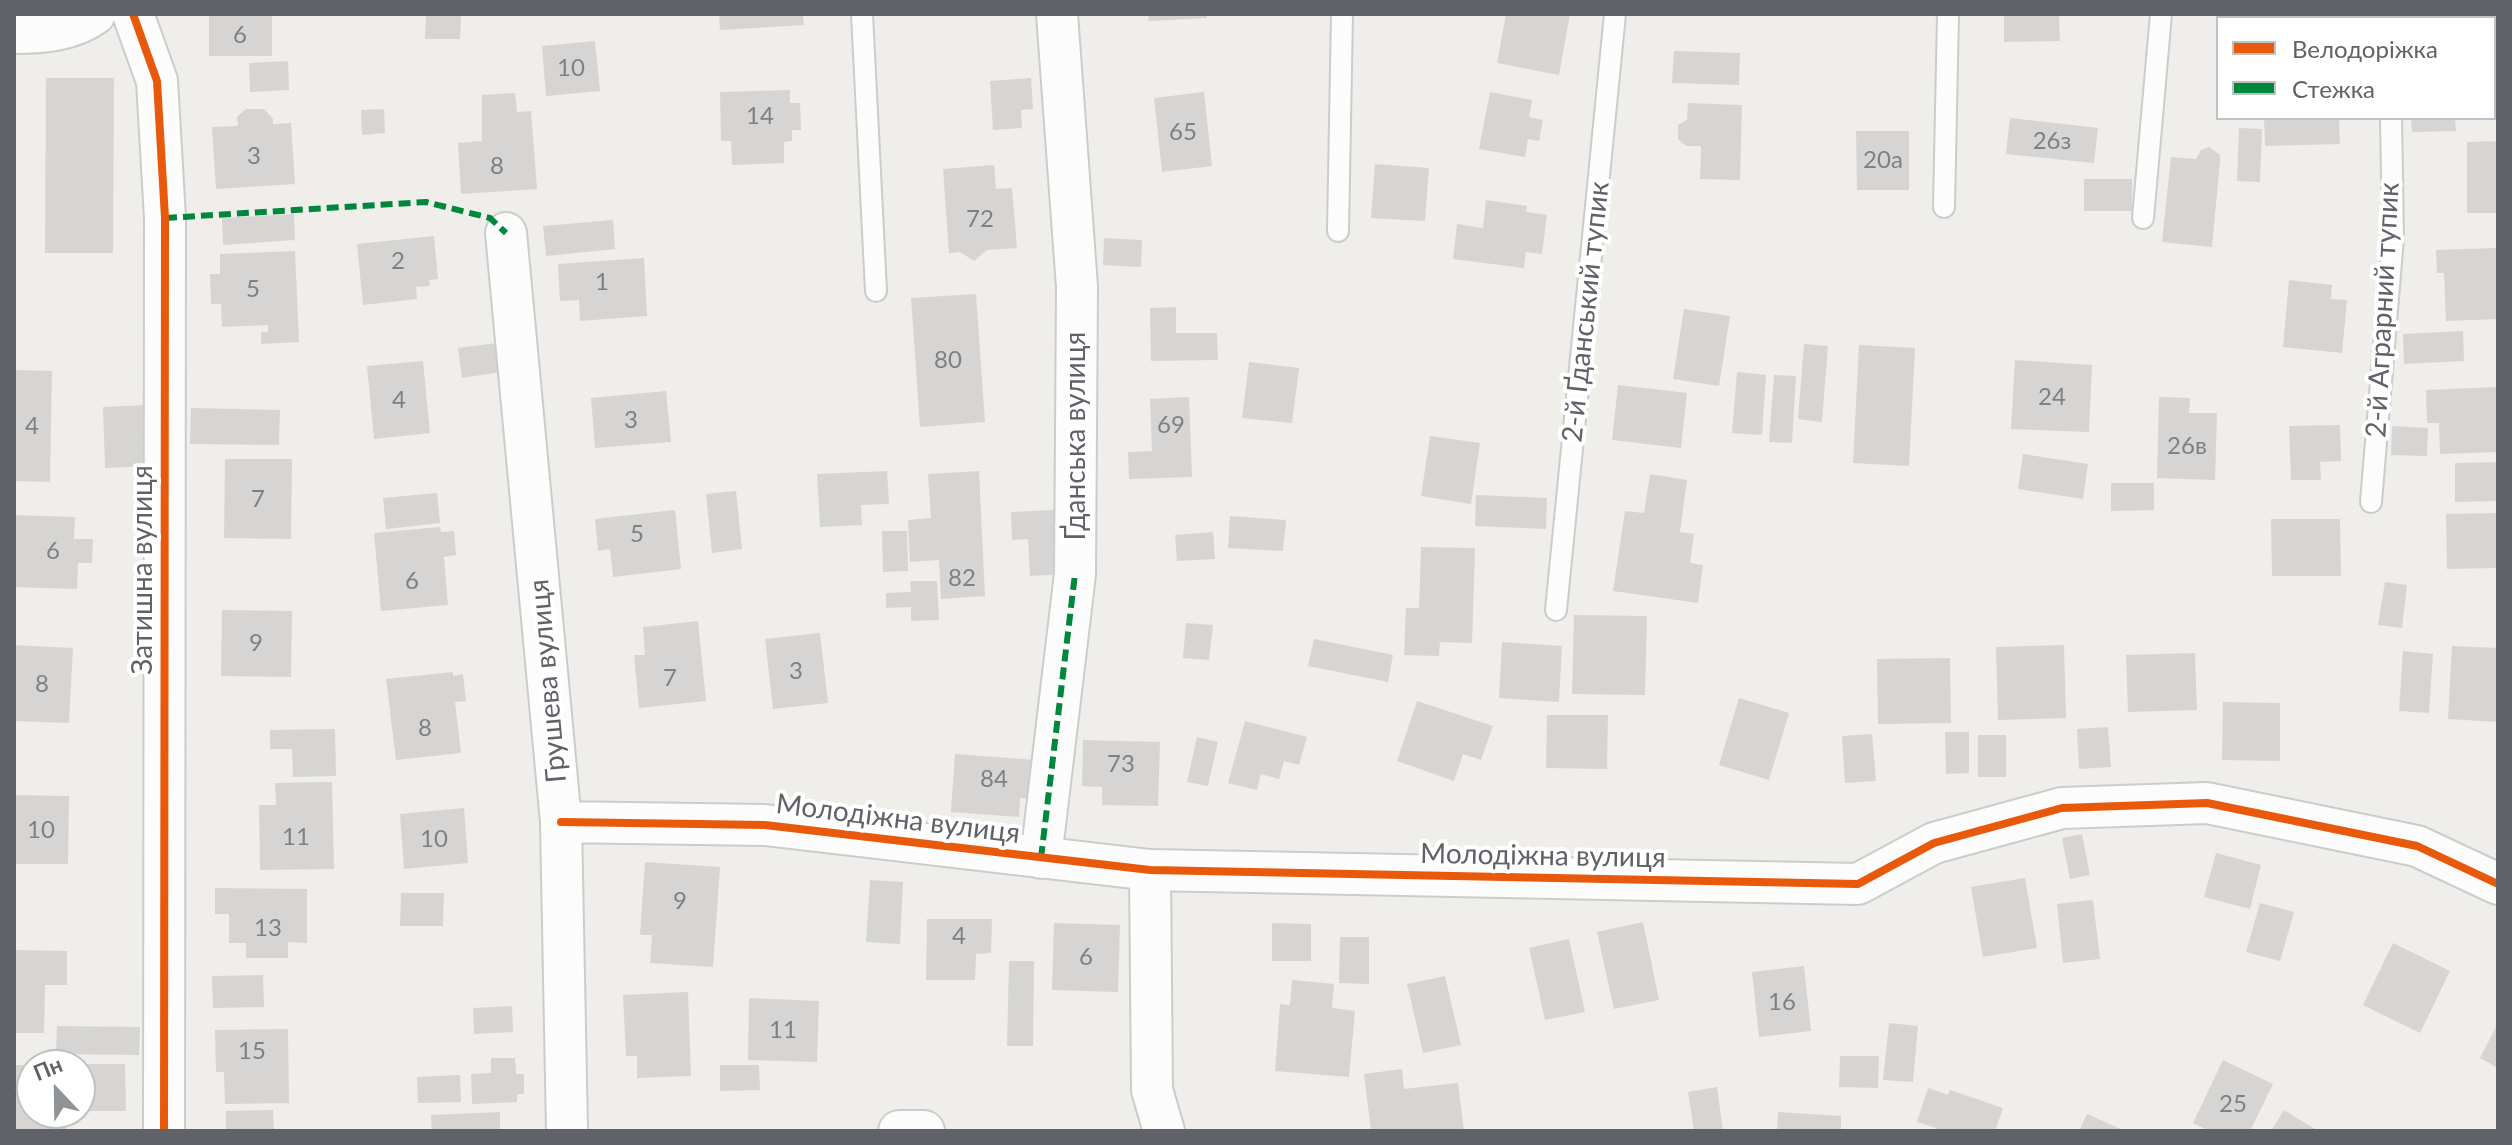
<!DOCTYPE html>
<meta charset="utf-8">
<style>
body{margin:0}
#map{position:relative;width:2512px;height:1145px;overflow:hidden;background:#efeeea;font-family:Lato,sans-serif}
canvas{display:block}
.frame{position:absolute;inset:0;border:16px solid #5f6368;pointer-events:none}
.legend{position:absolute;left:2216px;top:16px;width:280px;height:104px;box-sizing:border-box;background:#fff;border:2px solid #bfc1c3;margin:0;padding:10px 14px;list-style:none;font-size:24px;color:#5f6368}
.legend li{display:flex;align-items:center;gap:16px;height:40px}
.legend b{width:40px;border:2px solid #bfc1c3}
.north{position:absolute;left:16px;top:1049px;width:80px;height:80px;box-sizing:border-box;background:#fff;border:2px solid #bfc1c3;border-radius:50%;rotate:338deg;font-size:22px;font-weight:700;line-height:32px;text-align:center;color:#5f6368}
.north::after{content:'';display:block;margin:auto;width:28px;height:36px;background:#919496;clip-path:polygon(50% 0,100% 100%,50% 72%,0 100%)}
</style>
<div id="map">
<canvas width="2512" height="1145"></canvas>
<div class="frame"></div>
<ul class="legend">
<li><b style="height:10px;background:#e8590c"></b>Велодоріжка</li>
<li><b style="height:10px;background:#00873e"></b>Стежка</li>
</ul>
<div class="north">Пн</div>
</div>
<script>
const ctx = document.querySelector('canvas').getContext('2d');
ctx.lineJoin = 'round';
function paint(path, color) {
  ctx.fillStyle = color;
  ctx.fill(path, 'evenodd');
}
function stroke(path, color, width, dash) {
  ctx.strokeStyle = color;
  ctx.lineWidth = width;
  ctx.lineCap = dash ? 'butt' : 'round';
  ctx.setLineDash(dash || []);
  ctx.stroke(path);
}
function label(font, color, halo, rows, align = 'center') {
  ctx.font = font + ' Lato,sans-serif';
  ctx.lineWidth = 8;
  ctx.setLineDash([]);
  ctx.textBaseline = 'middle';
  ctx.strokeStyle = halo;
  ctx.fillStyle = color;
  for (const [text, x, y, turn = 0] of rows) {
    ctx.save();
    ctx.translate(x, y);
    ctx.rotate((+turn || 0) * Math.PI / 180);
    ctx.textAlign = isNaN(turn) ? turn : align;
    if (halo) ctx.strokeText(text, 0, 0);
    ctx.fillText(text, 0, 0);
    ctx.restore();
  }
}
paint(new Path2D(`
 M209,14H272V56H209Z
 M426,14H461L460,39H425Z
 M719,14H803L804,25L720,30Z
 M1148,14H1207V18L1149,21Z
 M1506,14H1570L1559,75L1497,63Z
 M2004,14H2059L2060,41L2004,42Z
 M2264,14H2331V18H2284L2264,16Z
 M2495,14H2498V68H2494Z
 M2234,15H2259V18H2234Z
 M595,41L600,91L546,96L542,46Z
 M1674,51L1740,53L1739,85L1672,83Z
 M288,61L289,90L250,92L249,63Z
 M46,78H114L113,253H45Z
 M1031,78L1033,109L1021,110L1022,128L993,130L990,81Z
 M790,90V103H800L801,130H792V141L784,142V163L732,165L731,141H721L720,92Z
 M1204,92L1212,166L1162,172L1154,98Z
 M1490,92L1532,100L1529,117L1543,120L1539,141L1528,139L1525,157L1479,149Z
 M515,93L517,112L531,111L537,189L461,194L458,143L482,141V95Z
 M1688,103L1742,105L1740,180L1700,179L1701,146H1686L1678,139V125L1687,120Z
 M246,109H264L273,119V124L291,123L295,184L216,189L212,127L238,126L237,117Z
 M384,109L385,133L362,135L361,110Z
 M2010,118L2098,128L2094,163L2006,154Z
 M2264,118H2339L2340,144L2265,146Z
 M2411,118H2455L2456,131L2412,132Z
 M2239,128L2262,129L2260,182L2237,181Z
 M1856,131H1909V190H1857Z
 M2498,141L2497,213H2467V142Z
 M2209,147L2220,155V161L2212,247L2162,242L2171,157L2196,159L2201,150Z
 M1375,164L1429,168L1425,221L1371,218Z
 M994,165L996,189L1012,188L1017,248L987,250L974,261L960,252L949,253L943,169Z
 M2084,179H2132V211H2084Z
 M1486,200L1527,206L1526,212L1547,215L1542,254L1526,252L1524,268L1453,259L1457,224L1483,228Z
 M294,214L295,240L223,245L222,218Z
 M613,220L615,249L546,256L543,226Z
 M434,236L438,279L429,280L430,286L416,287L417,299L363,305L357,244Z
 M1104,238L1142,240L1141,267L1103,265Z
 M2497,248L2498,319L2446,321L2444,273H2437L2436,250Z
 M295,251L299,342L261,344V332H268V325L222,327L221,304H211L210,274H220V254Z
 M644,258L647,316L580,321L579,300L560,301L558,264Z
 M2289,280L2332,285L2331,299L2347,300L2342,353L2283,347Z
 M976,294L985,422L920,427L911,298Z
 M1176,307V333H1217L1218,360L1151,361L1150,308Z
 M1684,309L1730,316L1719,386L1673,379Z
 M2463,331L2464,361L2404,364L2403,334Z
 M497,343L501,372L462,378L458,348Z
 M1804,344L1828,346L1822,422L1798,419Z
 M1859,345L1915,348L1909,466L1853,463Z
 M2015,360L2092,365L2089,432L2011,429Z
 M423,361L430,433L374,439L367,366Z
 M1249,362L1299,368L1292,423L1242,418Z
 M14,370L52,371L50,482L14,481Z
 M1737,372L1766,375L1762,435L1732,433Z
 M1774,375L1796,376L1792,443L1769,442Z
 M1618,385L1687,393L1681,448L1612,440Z
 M2498,387V452L2440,454L2439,423H2427L2426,390Z
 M666,391L671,442L595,448L591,398Z
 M1189,397L1192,477L1129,479L1128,452L1152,451L1150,399Z
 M2159,397L2190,398L2189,413H2217L2215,480L2157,478Z
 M148,405L150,466L105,468L103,407Z
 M191,408L280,410L279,445L190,444Z
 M2340,425L2341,461L2320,462L2321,480H2291L2289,426Z
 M2392,426L2428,428L2427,456L2391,455Z
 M1430,436L1480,443L1471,504L1421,496Z
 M2023,454L2088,464L2083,499L2018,489Z
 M225,459H292L291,539L224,538Z
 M2498,462V501L2455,502V463Z
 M887,471L889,504L861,505L862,525L820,527L817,474Z
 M979,471L985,596L941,599L939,560L910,562L908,520L931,518L928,474Z
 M1650,474L1687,480L1680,532L1694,534L1690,563L1703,565L1698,603L1613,591L1625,511L1644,513Z
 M2111,483H2154V510L2111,511Z
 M736,491L742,549L712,553L706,494Z
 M437,493L440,523L386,529L383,498Z
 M1476,495L1547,498L1546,529L1475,526Z
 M675,510L681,569L613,577L610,549L598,551L595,519Z
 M1054,510L1055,533L1064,532L1066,574L1030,576L1028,539L1012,540L1011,512Z
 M2498,513V568L2447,569L2446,514Z
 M14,515L75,517L74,539H93L92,563H78L77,589L14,587Z
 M1230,516L1286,520L1283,551L1228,548Z
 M2271,519H2340L2341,576H2272Z
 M440,527L441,532L454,531L456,555L444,557L448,605L381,611L374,533Z
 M882,531H907L908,571L883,572Z
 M1213,532L1215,559L1177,561L1175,535Z
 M1421,547L1475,548L1472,643L1440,642L1439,656L1404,655L1406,608H1419Z
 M910,581H937L939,620L911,621V607L886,608V593L911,592Z
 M2385,582L2407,585L2402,628L2378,625Z
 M222,610L292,611L291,677L221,676Z
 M1574,615L1647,616L1645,695L1572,694Z
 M698,621L706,701L639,708L634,655H645L643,627Z
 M1186,623L1213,625L1209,660L1183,658Z
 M820,633L828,703L773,709L765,639Z
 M1314,639L1393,655L1388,682L1308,666Z
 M1502,642L1562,646L1559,702L1499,698Z
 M14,645L73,648L69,723L14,721Z
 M2064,645L2066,718L1998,720L1996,647Z
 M2452,646L2498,648V722L2448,719Z
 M2403,651L2433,654L2429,713L2399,711Z
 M2195,653L2197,710L2128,712L2126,655Z
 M1950,658L1951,723L1878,724L1877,659Z
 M453,672V676L463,674L466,701L455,702L461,753L396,760L386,679Z
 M1739,698L1789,713L1769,780L1719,765Z
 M1417,701L1493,726L1481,760L1463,754L1454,781L1397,761Z
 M2223,702L2280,703V761L2222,760Z
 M1547,715H1608L1607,769L1546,768Z
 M1245,721L1307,737L1299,765L1284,761L1279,779L1261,774L1257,790L1228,783Z
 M2108,727L2111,767L2079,769L2077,729Z
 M335,729L336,776L293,777L292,749H270V730Z
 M1945,732H1969V773L1946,774Z
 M1872,734L1876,781L1845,783L1842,736Z
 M1978,735H2006V777H1978Z
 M1197,737L1218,742L1208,786L1187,782Z
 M1083,740L1160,742L1158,806L1102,805V787L1082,786Z
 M955,754L1036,760L1033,799L1020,798L1019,817L951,812Z
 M332,782L334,869L260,870L259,805H276L275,783Z
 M14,795L69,796L68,864H14Z
 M464,808L468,863L404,869L400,814Z
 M2082,834L2090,875L2070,879L2062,838Z
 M2216,853L2261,865L2250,909L2204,897Z
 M645,862L720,867L713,967L650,963L652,935H640Z
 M2025,878L2037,948L1983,957L1971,887Z
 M870,880L903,882L900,944L866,942Z
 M215,888L307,889V943L288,942V958H246V943H229V914H215Z
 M401,893H444L443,926H400Z
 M2093,900L2100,959L2063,963L2057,904Z
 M2260,903L2294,912L2280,961L2246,952Z
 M927,919H992L991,953L976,954L975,980H926Z
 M1643,922L1659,1000L1614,1009L1597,932Z
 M1054,923L1120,925L1118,992L1052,990Z
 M1272,923L1311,924V961H1272Z
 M1340,937H1369V984L1339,983Z
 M1569,939L1585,1012L1545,1020L1529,948Z
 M2393,943L2450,971L2420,1033L2363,1005Z
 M14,950L67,951V985H45L44,1033H14Z
 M1009,961H1034L1033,1046H1007Z
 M1804,966L1811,1031L1759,1037L1752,972Z
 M263,975L264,1007L213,1008L212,976Z
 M1445,976L1461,1045L1423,1053L1407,984Z
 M1292,980L1334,984L1332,1008L1355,1011L1349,1077L1275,1071L1280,1004L1290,1005Z
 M688,992L691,1076L637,1078V1056H626L623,995Z
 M749,998L819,1001L817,1062L748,1060Z
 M512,1006L513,1032L474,1034L473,1008Z
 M1889,1023L1918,1026L1913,1082L1883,1080Z
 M2498,1023V1068L2480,1058Z
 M57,1026L140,1027L139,1055L56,1054Z
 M288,1029L289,1103L225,1104L224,1072H216L215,1030Z
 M1840,1056H1879L1878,1088L1839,1087Z
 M491,1058H515L516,1074H524V1094H517V1102L472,1104L471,1074L491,1073Z
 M2223,1060L2273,1084L2250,1131H2209L2193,1123Z
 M80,1064H125L126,1111H80Z
 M14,1065H32V1113H66V1131H14Z
 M720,1065H759L760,1090L720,1091Z
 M1402,1069L1404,1089L1458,1083L1464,1131H1371L1364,1074Z
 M460,1075L461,1102L418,1103L417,1077Z
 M1717,1087L1723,1131H1694L1688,1092Z
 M1928,1088L1948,1095L1950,1090L2003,1108L1995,1131H1935L1936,1128L1917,1122Z
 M273,1110L274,1131H226V1111Z
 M2284,1110L2318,1131H2271Z
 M500,1112V1131H432L431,1115Z
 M1778,1112L1841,1116V1131H1777Z
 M2087,1114L2125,1131H2079Z`), '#d6d5d3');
const lane = new Path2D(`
 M862,14L876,291
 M2389,14V18
 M1944,207L1948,14
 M2143,218L2161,14
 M1338,231L1342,14
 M2371,502L2393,238L2391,118
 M1556,610L1615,14`);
const street = new Path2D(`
 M133,14L157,81L165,218L164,1131
 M14,33C43,33 71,31 95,14
 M506,233L561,822L567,1131
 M561,822L765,825L1150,870L1858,884L1934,843L2062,808L2207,803L2417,846L2498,884
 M1041,858L1075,574L1077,287L1057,14
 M1150,870L1152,1090L1164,1131
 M899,1131H924`);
stroke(lane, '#cbcccc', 24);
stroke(street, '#cbcccc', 44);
stroke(lane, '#fdfcfc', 20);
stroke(street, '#fdfcfc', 40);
stroke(new Path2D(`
 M165,218L426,202L490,218L506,233
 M1041,858L1075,574`), '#00873e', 6, [12, 6]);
stroke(new Path2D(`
 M133,14L157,81L165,218L164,1131
 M561,822L765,825L1150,870L1858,884L1934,843L2062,808L2207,803L2417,846L2498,884`), '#e8590c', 8);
label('24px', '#7e8184', null, [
 ["6",240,35],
 ["10",571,68],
 ["14",760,116],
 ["65",1183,132],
 ["26з",2052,141],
 ["3",254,156],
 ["20а",1883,160],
 ["8",497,166],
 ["72",980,219],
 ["2",398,261],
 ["1",602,282],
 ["5",253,289],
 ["80",948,360],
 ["24",2052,397],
 ["4",399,400],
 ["3",631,420],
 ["69",1171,425],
 ["4",32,426],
 ["26в",2187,446],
 ["7",258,499],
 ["5",637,534],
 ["6",53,551],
 ["82",962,578],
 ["6",412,581],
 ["9",256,643],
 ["3",796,671],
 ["7",670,678],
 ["8",42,684],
 ["8",425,728],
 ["73",1121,764],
 ["84",994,779],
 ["10",41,830],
 ["11",296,837],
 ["10",434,839],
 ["9",680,901],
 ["13",268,928],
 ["4",959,936],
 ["6",1086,957],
 ["16",1782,1002],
 ["11",783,1030],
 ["15",252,1051],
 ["25",2233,1104]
]);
label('28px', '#5f6368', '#fff', [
 ["2-й Аграрний тупик",2383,310,-87],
 ["2-й Ґданський тупик",1586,312,-84],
 ["Ґданська вулиця",1076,436,-90],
 ["Затишна вулиця",143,570,-90],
 ["Грушева вулиця",548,681,-95],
 ["Молодіжна вулиця",898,819,7],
 ["Молодіжна вулиця",1543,856,1]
]);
</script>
